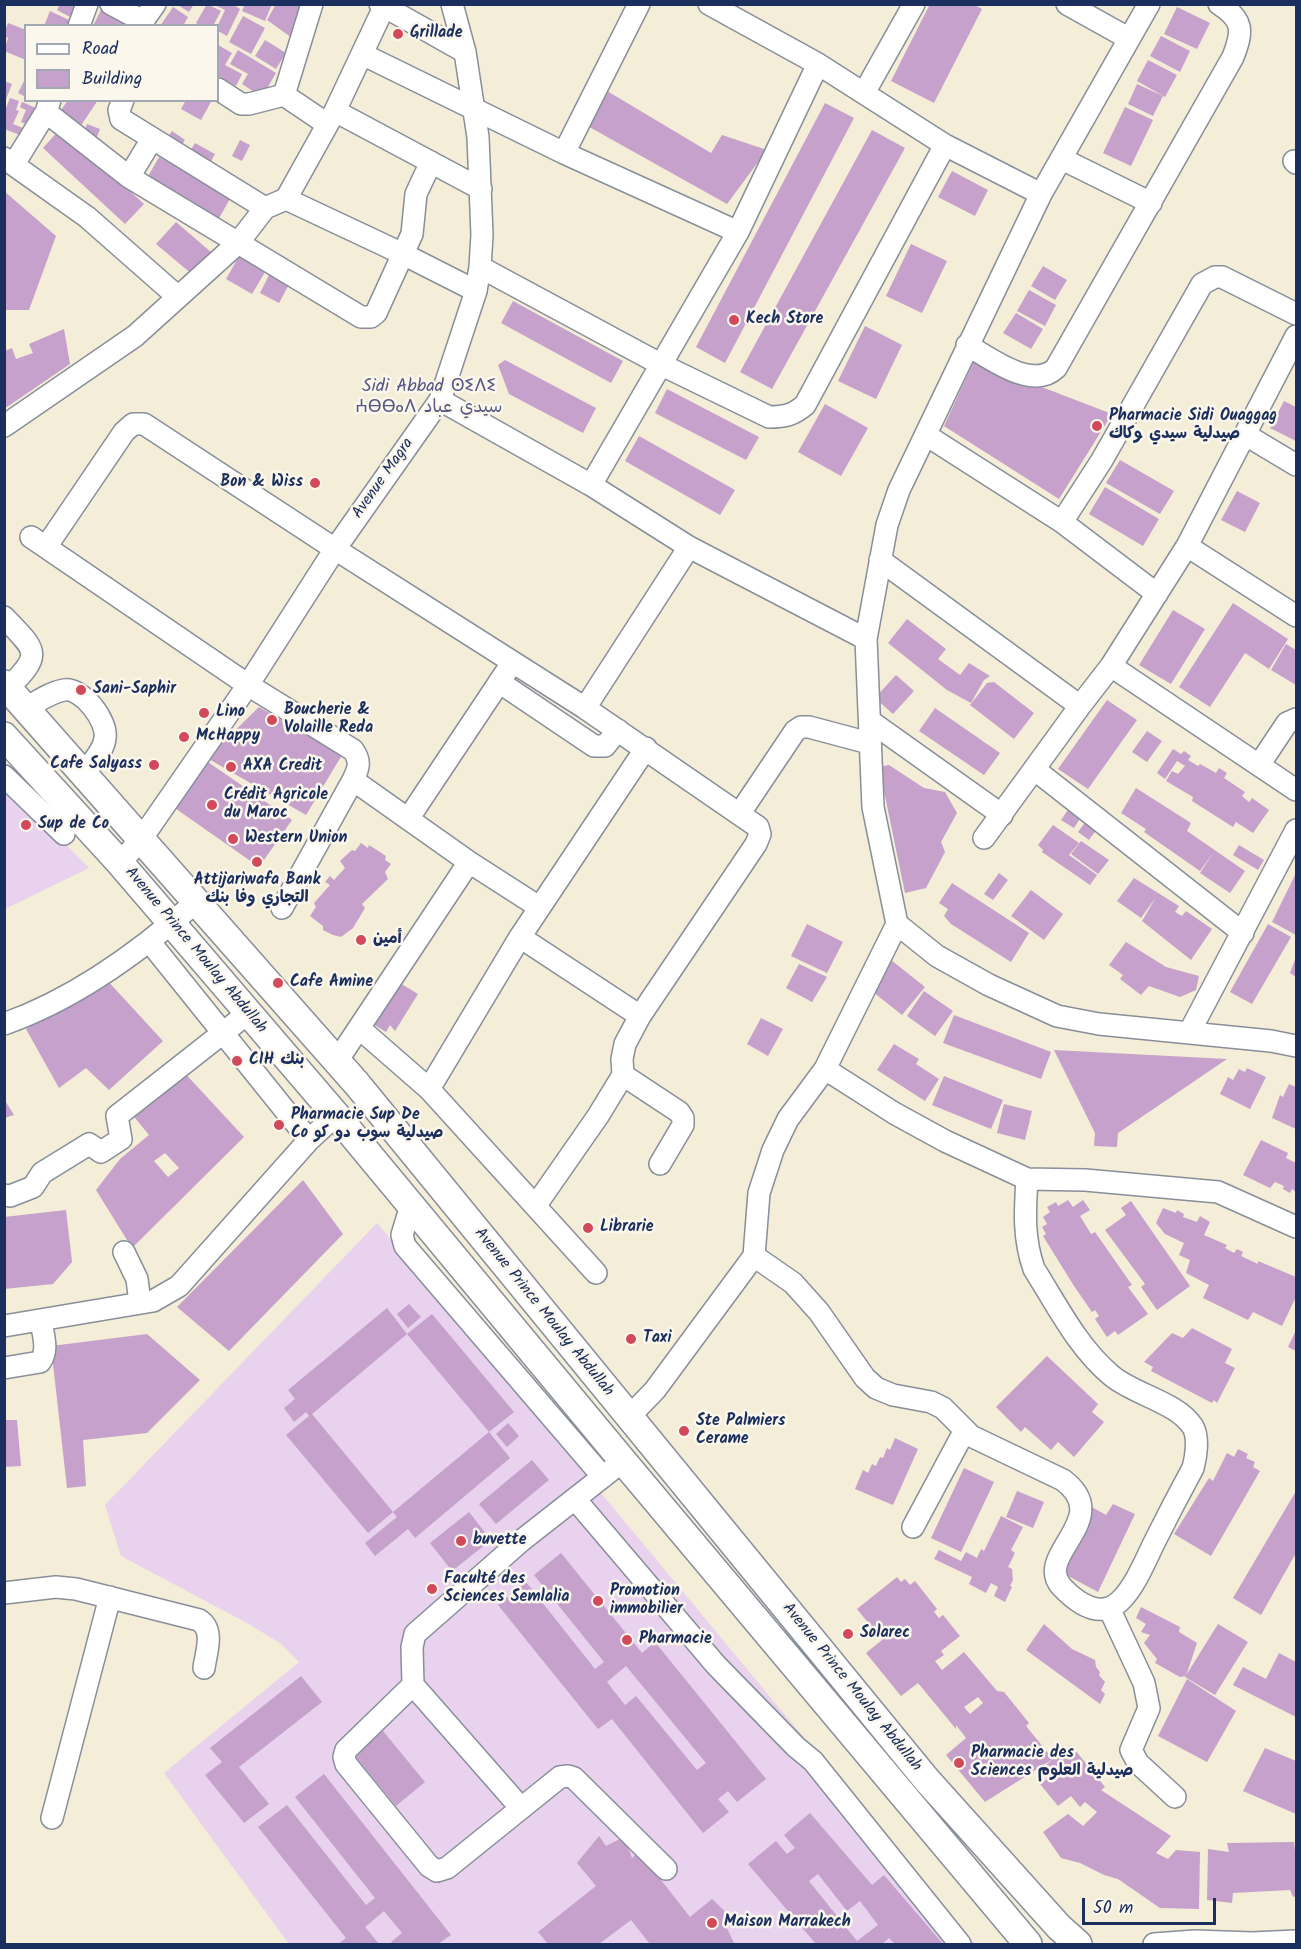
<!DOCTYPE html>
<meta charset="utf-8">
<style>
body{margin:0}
#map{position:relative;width:1301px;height:1949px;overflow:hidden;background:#f4edd7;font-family:Kalam,sans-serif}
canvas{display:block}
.frame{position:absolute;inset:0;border:6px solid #1b2f5e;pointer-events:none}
.legend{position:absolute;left:24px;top:24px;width:195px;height:78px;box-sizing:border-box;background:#fbf7ec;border:2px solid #a1a7b3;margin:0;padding:8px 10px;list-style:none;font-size:18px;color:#1b2f5e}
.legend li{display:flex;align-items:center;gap:12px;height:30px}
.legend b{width:30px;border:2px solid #a1a7b3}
.scale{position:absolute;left:1082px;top:1898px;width:134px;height:27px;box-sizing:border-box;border:3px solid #1b2f5e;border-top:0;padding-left:8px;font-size:18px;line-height:21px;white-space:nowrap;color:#1b2f5e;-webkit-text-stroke:4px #fbf7ec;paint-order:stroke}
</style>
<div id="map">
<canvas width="1301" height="1949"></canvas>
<div class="frame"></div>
<ul class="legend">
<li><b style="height:8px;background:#fff"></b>Road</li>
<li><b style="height:16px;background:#c5a1cb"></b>Building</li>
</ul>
<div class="scale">50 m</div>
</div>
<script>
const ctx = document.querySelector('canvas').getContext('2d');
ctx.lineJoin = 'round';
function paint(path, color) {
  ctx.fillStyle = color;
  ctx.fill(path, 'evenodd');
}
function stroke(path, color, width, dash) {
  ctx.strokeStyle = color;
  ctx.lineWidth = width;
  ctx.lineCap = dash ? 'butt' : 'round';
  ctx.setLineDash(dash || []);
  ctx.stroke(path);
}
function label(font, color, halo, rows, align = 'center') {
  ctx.font = font + ' Kalam,"Playpen Sans Arabic","Noto Sans Tifinagh",sans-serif';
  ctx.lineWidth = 5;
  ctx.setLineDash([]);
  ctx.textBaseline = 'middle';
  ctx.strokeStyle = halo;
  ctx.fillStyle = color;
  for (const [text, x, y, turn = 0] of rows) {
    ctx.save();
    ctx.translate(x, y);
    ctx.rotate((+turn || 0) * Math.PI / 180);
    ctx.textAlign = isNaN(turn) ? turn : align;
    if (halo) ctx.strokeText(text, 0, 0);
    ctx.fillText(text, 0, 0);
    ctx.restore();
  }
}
paint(new Path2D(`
 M5,783L89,868L5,909Z
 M377,1223L975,1944H289L164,1773L299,1662L280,1643L247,1623L121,1556L105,1505Z`), '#e8d2ee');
paint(new Path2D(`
 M60,4H79L72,18L57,10Z
 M176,4H194L189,12Z
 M207,4L221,11L213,26H200L196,23Z
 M218,4H232L240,9L227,36L218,31V25L225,10L217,6Z
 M245,4H272L265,21L242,11Z
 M276,4H308L295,40L267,20Z
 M930,4H973L982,9L934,103L891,81Z
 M173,7L188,17L183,26H160Z
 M1177,7L1210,23L1197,49L1164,34Z
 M102,8L126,20L124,26H93Z
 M50,11L69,20L67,26H44Z
 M243,16L265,28L251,54L229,42Z
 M8,23L26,30V60L4,51L8,38L4,36V33Z
 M1161,36L1190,51L1180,72L1150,56Z
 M265,40L286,53L276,69L255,56Z
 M218,45L232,53L225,65L242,74L236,86L218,76Z
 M238,50L276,73L262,97L242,84L248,74L230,64Z
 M1148,60L1177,75L1165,97L1137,81Z
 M26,77V97L18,93Z
 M4,81L12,84L5,102H4Z
 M1137,84L1163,96L1153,116L1128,104Z
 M602,88L711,153L722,135L767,150L727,204L584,124Z
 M10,98L19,101L16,110L19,111L13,124L23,128L20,135L4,129V113Z
 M68,100H98L80,127L59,113Z
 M186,100H212L201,120L181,109Z
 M22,102L38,109L30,126L21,122L26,110L20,107Z
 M825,103L854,118L725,363L696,347Z
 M1125,107L1153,120L1131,166L1103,153Z
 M87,124L100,129L95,142L82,137Z
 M61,128L144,204L125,224L43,148Z
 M872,130L905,148L772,389L740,372Z
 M172,131L185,140L179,149L165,141Z
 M240,140L250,145L242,161L232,156Z
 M195,143L215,154L210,163L190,151Z
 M159,157L231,197L218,220L146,180Z
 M952,171L988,190L975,216L938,197Z
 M4,191L56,236L29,310H4Z
 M176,222L212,253L193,275L156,244Z
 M911,244L947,261L922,313L886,296Z
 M242,251L268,267L252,294L226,279Z
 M1043,266L1067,280L1055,300L1031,286Z
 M273,267L293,277L279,303L260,293Z
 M1029,290L1056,305L1045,326L1017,311Z
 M513,301L623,361L611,383L501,323Z
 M1016,313L1043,329L1031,349L1003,333Z
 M865,326L902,345L876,399L838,381Z
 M64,329L70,364L7,407L4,404V351L12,348L16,359L33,353L29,344Z
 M505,360L596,408L583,433L509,394L498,365Z
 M974,361L1112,414L1059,499L944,426Z
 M667,389L759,437L746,460L655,413Z
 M1284,401L1296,407V441L1270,428Z
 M825,404L868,428L841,476L798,452Z
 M639,436L735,490L720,515L625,461Z
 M1120,460L1174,491L1160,514L1106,483Z
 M1105,487L1159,519L1143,546L1089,514Z
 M1237,491L1260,503L1245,532L1221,520Z
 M1233,603L1288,639L1269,669L1245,653L1210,707L1179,687Z
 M1173,610L1205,629L1171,684L1139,665Z
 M907,619L946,649L938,659L960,675L969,663L990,676L984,680L971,703L947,690L888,643Z
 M1286,644L1296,650V685L1271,670Z
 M896,675L914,691L893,714L875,698Z
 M994,682L1034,713L1014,739L970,705L987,683Z
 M1107,700L1137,720L1088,789L1058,769Z
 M259,707L342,755L306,815L207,758Z
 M935,708L1000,753L984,775L919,731Z
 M1147,731L1162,741L1147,762L1132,752Z
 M1173,749L1181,754L1184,751L1191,756L1188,760L1198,766L1200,764L1216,773L1219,768L1227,773L1224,778L1245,792L1242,796L1249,802L1252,798L1269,810L1253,833L1236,822L1233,827L1192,801L1193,797L1166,781L1172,771L1178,774L1185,766L1177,761L1165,779L1157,773Z
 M205,760L292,820L259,867L172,806Z
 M889,765L924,788L945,792L957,813L941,842L945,852L926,888L905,893L879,767Z
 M1136,788L1191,823L1187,831L1245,871L1230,893L1200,873L1213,853L1200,871L1144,832L1146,829L1121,813Z
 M1068,810L1081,817L1074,828L1061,820Z
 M1086,821L1097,829L1089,840L1078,832Z
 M1053,825L1079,843L1069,855L1097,875L1090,885L1042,852L1043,850L1038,845Z
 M1081,841L1109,860L1098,874L1071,854Z
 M361,843L368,848L369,845L386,856L385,860L391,864L385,872L388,879L362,904L365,908L353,928L341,937L333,935L323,930V926L310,916L316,907L314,903L330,885L325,882L330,876L334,880L345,868L340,861L352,850L355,851Z
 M1239,845L1264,860L1258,870L1233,855Z
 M999,873L1008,880L993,900L984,894Z
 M1296,873V935L1272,922Z
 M1134,878L1179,906L1175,912L1182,916L1186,911L1212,929L1191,960L1142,921L1156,897L1141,918L1117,901Z
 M952,883L1029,933L1011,962L951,924L944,916L948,909L939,903Z
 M1031,890L1063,914L1044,940L1011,916Z
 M807,924L843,942L827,973L791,956Z
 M1268,924L1291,937L1252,1004L1230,992Z
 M1126,942L1166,967L1199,976L1196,990L1180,997L1149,986L1141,995L1120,979L1123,975L1109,965Z
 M1296,957V977L1290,973Z
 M891,960L925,987L902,1015L868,988Z
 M799,964L827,977L812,1002L786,988Z
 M105,978L163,1041L109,1090L86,1068L59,1088L26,1029Z
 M395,980L418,994L395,1031L390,1025L386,1032L373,1024Z
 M924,991L953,1011L935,1036L907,1016Z
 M954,1015L1051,1052L1041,1079L943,1043Z
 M761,1018L783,1029L768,1056L747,1044Z
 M894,1044L919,1059L916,1064L939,1079L925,1101L877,1070Z
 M1054,1050L1227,1059L1118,1133L1117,1147L1094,1146L1095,1133Z
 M180,1068L244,1137L132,1248L96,1190L120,1159L149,1135L126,1107ZM165,1153L179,1168L168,1177L154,1161Z
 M1247,1068L1266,1077L1250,1109L1220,1094L1228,1077L1233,1080L1239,1069L1245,1072Z
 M944,1076L1003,1100L991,1129L932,1105Z
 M1289,1084L1296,1087V1129L1272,1118L1280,1095L1283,1097Z
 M4,1099L14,1115L4,1118Z
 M1004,1104L1032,1111L1025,1140L997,1133Z
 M1261,1140L1288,1153L1286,1158L1296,1163V1192L1292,1189L1290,1193L1283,1189L1284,1186L1275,1182L1270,1188L1243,1175Z
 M303,1180L343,1234L229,1351L177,1307Z
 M1068,1200L1073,1207L1083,1200L1090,1210L1080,1216L1091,1234L1095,1232L1132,1285L1128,1287L1148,1314L1118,1335L1115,1331L1107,1337L1095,1319L1099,1316L1095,1310L1092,1312L1074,1286L1043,1236L1046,1234L1042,1227L1047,1224L1043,1217L1050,1212L1047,1207L1056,1202L1058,1206Z
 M1131,1201L1190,1286L1157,1310L1141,1287L1145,1284L1105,1230L1126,1215L1121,1208Z
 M1163,1208L1176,1213L1177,1210L1184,1214L1183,1217L1197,1222L1200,1216L1210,1222L1204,1235L1227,1245L1225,1248L1234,1253L1237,1249L1243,1252L1241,1256L1258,1264V1261L1296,1277V1297L1282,1326L1253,1312L1248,1320L1203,1298L1209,1285L1186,1273L1190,1260L1179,1255L1184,1243L1165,1234L1156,1223Z
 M66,1210L72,1262L53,1284L4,1289V1217Z
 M409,1304L421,1317L408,1328L397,1314Z
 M387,1308L407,1334L312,1414L393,1512L368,1533L286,1435L309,1416L306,1412L294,1422L284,1408L295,1399L288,1390Z
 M432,1314L514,1412L489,1432L407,1334Z
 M1192,1328L1232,1349L1225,1363L1235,1368L1217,1403L1214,1400L1212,1403L1151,1371L1153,1367L1144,1362L1172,1333L1183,1338Z
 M1296,1330V1351L1288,1347Z
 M147,1334L200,1380L147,1433L83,1440L86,1486L67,1488L51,1346Z
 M1047,1356L1098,1404L1092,1412L1104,1422L1074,1457L1058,1442L1051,1450L1025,1427L1021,1432L996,1407Z
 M4,1420H17L21,1466L4,1467Z
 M508,1423L519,1436L507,1447L496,1434Z
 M489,1432L510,1458L415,1538L408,1529L375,1556L365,1543L397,1517L393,1512Z
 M895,1438L918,1449L893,1505L855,1489L863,1470L868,1473L872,1464L876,1466L880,1457L883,1458L887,1448L890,1450Z
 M1238,1449L1248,1454L1246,1458L1255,1462L1253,1467L1260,1471L1211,1556L1174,1534L1209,1478L1213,1481L1227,1453L1234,1457Z
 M532,1460L549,1480L496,1524L479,1504Z
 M964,1468L994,1482L961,1552L931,1538Z
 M1017,1491L1044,1502L1033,1528L1006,1517Z
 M1296,1491V1553L1261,1615L1233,1598Z
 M1113,1504L1135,1514L1098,1592L1059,1571L1090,1506L1106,1515Z
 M469,1512L491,1540L452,1571L430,1543Z
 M1001,1516L1023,1527L1011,1550L1015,1553L1008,1567L1012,1569L1013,1580L1010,1586L1012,1587L1005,1602L994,1596L998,1587L991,1583L986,1593L969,1584L972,1577L934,1559L939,1550L961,1561L966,1552L977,1558L981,1549L984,1551Z
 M561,1553L642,1653L655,1642L766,1779L737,1802L728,1791L718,1799L729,1812L703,1833L612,1719L598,1729L498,1605L526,1582L595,1669L604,1662L534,1575ZM626,1666L706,1763L697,1770L636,1696L625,1705L607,1682Z
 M897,1577L901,1582L905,1579L910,1585L915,1581L937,1609L934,1612L939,1618L943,1615L960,1636L941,1651L944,1655L935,1661L942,1670L964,1652L997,1691L1004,1692L1029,1723L1026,1726L1053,1759L1071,1745L1105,1787L1101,1790L1171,1836L1156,1853L1168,1859L1176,1850L1200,1852L1199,1909L1160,1908L1118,1879L1104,1875L1080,1863L1061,1858L1043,1832L1068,1814L1083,1826L1097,1812L1085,1802L1080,1807L1071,1796L1058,1806L1040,1784L1047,1779L1040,1770L1053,1759L985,1802L946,1755L966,1738L956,1725V1729L918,1683L901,1696L866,1653L882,1640L857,1609ZM978,1697L983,1703L970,1714L964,1707Z
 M1141,1607L1180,1627L1179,1632L1197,1643L1186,1676L1180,1677L1155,1663L1157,1659L1144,1643L1150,1635L1141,1632L1146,1624L1136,1618Z
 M1044,1624L1072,1649L1095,1660L1096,1667L1100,1672L1099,1675L1105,1682L1101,1690L1105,1694L1100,1704L1026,1650Z
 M1218,1624L1248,1642L1215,1695L1185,1677Z
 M1279,1653L1296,1662V1717L1233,1685L1243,1667L1266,1679Z
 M301,1676L322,1702L239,1767L269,1804L244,1823L205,1775L222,1762L210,1748Z
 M1187,1679L1236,1711L1207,1762L1158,1736Z
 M383,1731L425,1782L396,1806L354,1755Z
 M1265,1748L1296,1761V1814L1243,1791Z
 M324,1774L451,1935L438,1944H393L391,1942L402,1933L384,1911L365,1927L379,1944H338L346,1938L258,1827L287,1805L366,1905L375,1898L295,1797Z
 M810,1813L872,1885L884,1875L943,1944H895L889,1938L882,1944H816L748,1864L776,1841L787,1854L795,1848L784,1835ZM818,1874L847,1911L860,1901L878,1925L857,1941L809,1881Z
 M599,1836L606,1846L624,1837L632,1858L639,1852L690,1917L712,1899L734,1920L726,1926L734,1943L650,1944L631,1920L599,1944H548L538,1932L596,1886L577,1863Z
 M1294,1842L1295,1851H1296V1896L1293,1897L1290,1890L1233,1893L1232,1903L1207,1900L1208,1849L1229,1852L1227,1843Z`), '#c5a1cb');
const minor = new Path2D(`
 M111,4L143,21L144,26
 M380,4L465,52
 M709,4L818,64
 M1067,4L1128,38
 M1149,4L1041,194L899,490L887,525L866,639L873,807L897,924L937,956L989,985L1057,1016L1099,1024L1271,1041L1296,1046
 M143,21L155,4
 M79,26L87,4
 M362,54L564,153L738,232
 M218,89L241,104H249L284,95L312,4
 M864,93L914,4
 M284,95L327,124
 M123,100L119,110L121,119L265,208
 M335,111L481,189
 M46,112L129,177
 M152,139L129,177L361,317H371L376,313L412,234L416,194L431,162
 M564,153L639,4
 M4,158L87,217L178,297
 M1062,159L1151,203
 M1294,161L1296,163
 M14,164L46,112L50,100
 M286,199L403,254L476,291
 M480,267L662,365L769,417C785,417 793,415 805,405L945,145
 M967,345C990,358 1032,391 1056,368L1233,57C1243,31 1244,20 1219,4
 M440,400L591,485L689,547L866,639
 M4,426L135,336L238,243L265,208L286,199L335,111L384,7L390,4
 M926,435L1062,522L1157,594
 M1246,435L1296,465
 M591,485L738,232L818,64L945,145L1041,194
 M1062,522L1102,460L1202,284L1215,277H1222L1296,314
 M31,537L248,685L353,750C361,761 359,768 353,780L282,908
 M1187,546L1296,616
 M46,547L124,432L133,424H144L335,549L585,708L758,827L760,834L756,844L640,1016L625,1044L622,1059L623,1075L598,1116L536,1205
 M880,560L1080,706
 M4,617C36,651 44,653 8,688
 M1111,666L1296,790
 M499,682L594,746H605L618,730
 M26,708C37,702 51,692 64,690C82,687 108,721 105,738C104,751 91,763 84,774
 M585,708L689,547
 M870,721L1002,815
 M1259,765L1287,723L1296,719
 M1034,769L1243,933
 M4,776L64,834
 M353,780L469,862L539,907
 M740,813L795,731L801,727H809L869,743
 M408,819L512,663
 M984,838L1080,706L1111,666L1187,546L1296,336
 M120,863L142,838L248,685L335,549L440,400L476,291L480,267L482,235L478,137L465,52L452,4
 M520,937L640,1016
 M149,941L309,1140
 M4,1024C75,999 141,951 197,901
 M359,1028L429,1089L596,1273
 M1189,1033L1296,830
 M337,1061L469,862
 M825,1069L894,1113L945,1141L1027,1179L1085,1180L1218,1192L1296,1227
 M623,1075L679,1112L683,1118V1125L660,1164
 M429,1089L520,937L646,748
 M4,1195L10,1196L33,1187L42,1173L89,1144L101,1152L121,1139L117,1116L247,1014
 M411,1205L402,1235L405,1246L603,1477
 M124,1252L137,1279L140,1303
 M754,1256L793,1283L819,1312L865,1378L876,1388L893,1395L931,1402L943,1408L971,1436L1063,1480C1115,1519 1034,1554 1061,1586C1072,1598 1091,1614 1109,1608C1112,1607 1118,1603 1120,1601C1135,1587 1146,1559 1155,1541C1167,1517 1180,1492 1193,1468C1196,1457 1199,1438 1193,1427C1177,1402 1135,1395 1112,1376C1078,1348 1057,1305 1034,1269C1023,1238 1025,1210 1027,1179
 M4,1326L153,1301L179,1286L309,1140L336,1115
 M4,1368L40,1362C49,1350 43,1335 41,1321
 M628,1418L655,1390L754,1256L759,1193L773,1150L788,1119L825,1069L897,924
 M575,1499L716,1665L796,1747L813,1761L960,1944
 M913,1527L965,1430
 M4,1593L56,1587L76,1589L199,1620C215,1630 206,1652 204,1668
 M1109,1608L1144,1683L1149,1708L1131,1750L1138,1763L1175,1797
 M413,1685L346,1750L344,1757L346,1764L429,1866L437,1871L447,1868L560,1777L568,1776L574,1778L666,1869
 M520,1807L413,1685L412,1647L415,1634L521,1541L623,1461
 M52,1818L110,1597
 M1154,1944L1195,1941L1252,1943L1296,1941`);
const major = new Path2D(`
 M4,684L357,1084L926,1779L1059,1927L1078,1944
 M4,736L120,863L336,1115L623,1461L1028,1944`);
stroke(minor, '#888e9a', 24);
stroke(major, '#888e9a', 30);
stroke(minor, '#fff', 21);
stroke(major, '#fff', 27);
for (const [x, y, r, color] of [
 [398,34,6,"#d1495b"],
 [734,320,6,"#d1495b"],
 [1097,426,6,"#d1495b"],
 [315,483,6,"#d1495b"],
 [81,690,6,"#d1495b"],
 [204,713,6,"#d1495b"],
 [272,720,6,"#d1495b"],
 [184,737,6,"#d1495b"],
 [154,765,6,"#d1495b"],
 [231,767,6,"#d1495b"],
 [212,805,6,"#d1495b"],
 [26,825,6,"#d1495b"],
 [233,839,6,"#d1495b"],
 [257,862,6,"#d1495b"],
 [361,940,6,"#d1495b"],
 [278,983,6,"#d1495b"],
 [237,1061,6,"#d1495b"],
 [279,1125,6,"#d1495b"],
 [588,1228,6,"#d1495b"],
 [631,1339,6,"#d1495b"],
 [684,1431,6,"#d1495b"],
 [461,1541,6,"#d1495b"],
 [432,1589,6,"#d1495b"],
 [598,1601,6,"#d1495b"],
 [848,1634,6,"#d1495b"],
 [627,1640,6,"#d1495b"],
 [959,1763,6,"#d1495b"],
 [712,1923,6,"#d1495b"]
]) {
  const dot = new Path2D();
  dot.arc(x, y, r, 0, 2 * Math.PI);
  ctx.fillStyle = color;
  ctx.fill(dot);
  stroke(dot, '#fbf7ec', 2);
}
label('bold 16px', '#1b2f5e', '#fbf7ec', [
 ["Grillade",410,34],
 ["Kech Store",746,320],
 ["Pharmacie Sidi Ouaggag",1109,417],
 ["صيدلية سيدي وكاك",1109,435],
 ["Bon & Wiss",303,483,"right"],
 ["Sani-Saphir",93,690],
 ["Boucherie &",284,711],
 ["Volaille Reda",284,729],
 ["Lino",216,713],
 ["McHappy",196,737],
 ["Cafe Salyass",142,765,"right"],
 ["AXA Credit",243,767],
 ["Crédit Agricole",224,796],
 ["du Maroc",224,814],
 ["Sup de Co",38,825],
 ["Western Union",245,839],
 ["Attijariwafa Bank",257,881,"center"],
 ["التجاري وفا بنك",257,899,"center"],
 ["أمين",373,940],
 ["Cafe Amine",290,983],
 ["CIH بنك",249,1061],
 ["Pharmacie Sup De",291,1116],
 ["Co صيدلية سوب دو كو",291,1134],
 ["Librarie",600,1228],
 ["Taxi",643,1339],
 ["Ste Palmiers",696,1422],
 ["Cerame",696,1440],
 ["buvette",473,1541],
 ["Faculté des",444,1580],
 ["Sciences Semlalia",444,1598],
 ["Promotion",610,1592],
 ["immobilier",610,1610],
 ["Solarec",860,1634],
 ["Pharmacie",639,1640],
 ["Pharmacie des",971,1754],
 ["Sciences صيدلية العلوم",971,1772],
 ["Maison Marrakech",724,1923]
], 'left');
label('16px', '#1b2f5e', '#fbf7ec', [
 ["Avenue Magra",384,479,-55],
 ["Avenue Prince Moulay Abdullah",195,951,50],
 ["Avenue Prince Moulay Abdullah",543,1313,51],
 ["Avenue Prince Moulay Abdullah",851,1688,51]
]);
label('18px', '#565784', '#fbf7ec', [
 ["Sidi Abbad ⵙⵉⴷⵉ",429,388],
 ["ⵄⴱⴱⴰⴷ سيدي عباد",429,409]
]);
</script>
